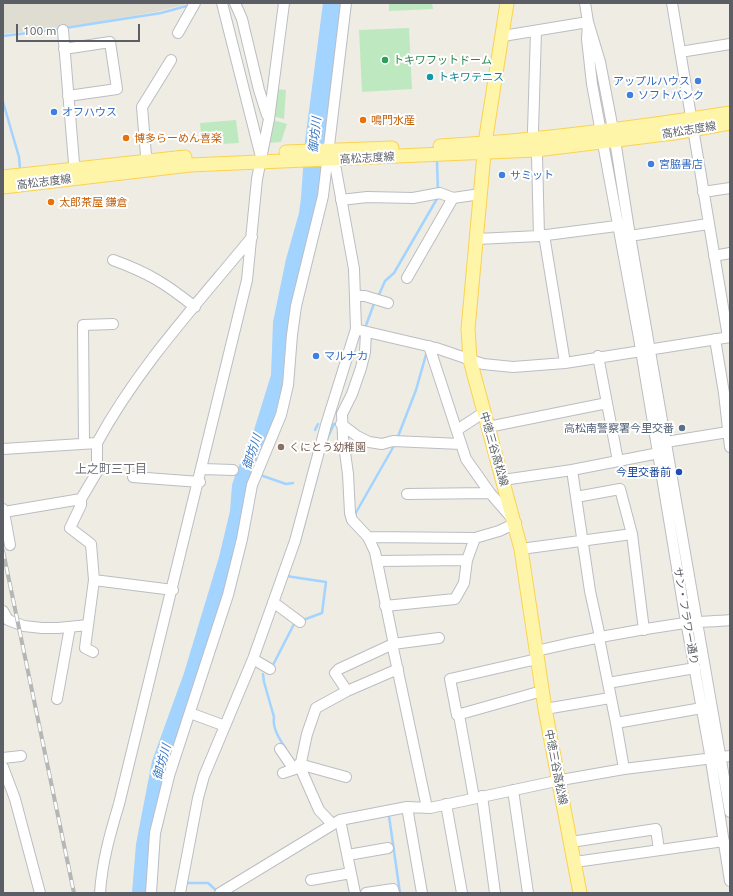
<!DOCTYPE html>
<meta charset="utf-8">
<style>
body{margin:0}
#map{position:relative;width:733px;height:896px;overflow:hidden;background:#efede3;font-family:Ubuntu,sans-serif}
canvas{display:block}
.frame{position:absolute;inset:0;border:4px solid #5b5f65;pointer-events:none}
.scale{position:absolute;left:16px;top:24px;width:124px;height:18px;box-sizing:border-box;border:2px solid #5b5f65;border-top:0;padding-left:5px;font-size:12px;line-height:14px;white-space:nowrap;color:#5b5f65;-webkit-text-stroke:3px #fff;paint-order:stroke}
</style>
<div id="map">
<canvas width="733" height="896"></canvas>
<div class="frame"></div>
<div class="scale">100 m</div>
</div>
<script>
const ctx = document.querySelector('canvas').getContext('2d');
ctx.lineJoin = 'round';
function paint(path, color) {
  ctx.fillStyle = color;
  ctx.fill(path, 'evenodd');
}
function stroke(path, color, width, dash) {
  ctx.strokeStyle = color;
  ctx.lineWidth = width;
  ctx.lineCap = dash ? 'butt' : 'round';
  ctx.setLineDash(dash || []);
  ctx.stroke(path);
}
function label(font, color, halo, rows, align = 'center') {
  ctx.font = font + ' Ubuntu,"Noto Sans JP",sans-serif';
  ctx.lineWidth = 4;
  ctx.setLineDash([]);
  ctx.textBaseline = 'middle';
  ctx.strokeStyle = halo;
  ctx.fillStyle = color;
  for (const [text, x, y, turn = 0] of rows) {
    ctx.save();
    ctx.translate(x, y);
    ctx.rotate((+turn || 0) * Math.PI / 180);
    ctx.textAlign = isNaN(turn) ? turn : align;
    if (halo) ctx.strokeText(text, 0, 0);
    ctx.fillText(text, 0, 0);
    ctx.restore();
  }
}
paint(new Path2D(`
 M3,3H190L160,11L93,23L3,34Z`), '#dfdcd2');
paint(new Path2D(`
 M389,3H432L433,9L389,11Z
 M409,28L412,89L362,92L359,30Z
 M275,89L286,90L284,119L272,116Z
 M236,120L239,143L202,145L200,123Z
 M273,120L287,124L281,142L268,143Z`), '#bee9c0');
paint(new Path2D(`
 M323,3H342L318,201L292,304L286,340L282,389L236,558L177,741L149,893H132L136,844L152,761L184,673L219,557L230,511L232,485L236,473L254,430L271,375L273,322L286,259L299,213L301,198L305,141Z`), '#a3d3ff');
stroke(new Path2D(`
 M65,28L161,13L190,5
 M3,36L60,29
 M3,102L19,157L20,168
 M437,162L438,191
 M378,297L385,281L394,273L438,197
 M365,328L375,301
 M315,430L318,424
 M327,439L334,424L332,425
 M397,439L416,390L427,351
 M263,476L286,484L293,483
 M354,516L395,444
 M300,540L318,473
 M286,576L326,582L322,613L303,620
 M272,667L294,624
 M263,674L264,682L274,717C272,728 280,740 286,749
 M389,816L400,893
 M185,883H208L218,892`), '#a3d3ff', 2.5);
const minor = new Path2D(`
 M222,3L260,153
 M235,3L242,19L259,90L267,115
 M585,3L588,22L600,62L615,140L630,236L730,812
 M672,3L728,337
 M588,22L587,39L592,84L639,338L684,610L709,748L730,881
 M63,30L75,175
 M536,31L533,131L537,156L539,236
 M178,33L195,3
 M503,36L588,22
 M64,49L110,42L117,89L68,96
 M680,52L730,44
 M147,167L142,107L171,60
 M703,192L730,188
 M341,200L367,197L413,198L440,193L453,198L481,194
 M544,235L565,363
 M623,237L708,224
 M477,239L539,236L624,225
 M714,256L730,253
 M113,260C149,273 166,284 195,307
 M407,278L453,198
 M355,296H365L388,303
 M359,330L436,348L483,364L513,367L565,363L730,337
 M366,332L365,352L361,368L352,394L342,414L343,438L348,474L350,513L352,520L368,537L375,552L393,640V648L427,808
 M715,339L724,393L730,447
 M598,356L618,461
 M341,424L357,436L369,442L382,444L393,441L461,444
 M488,427L607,403
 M457,430L483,413
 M666,442L728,432
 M84,443L83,325L113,324
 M97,443V472L81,499V505L70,528L91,544L94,580L173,590
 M3,449L97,443C138,367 198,303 252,237
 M203,469L233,470
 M572,470L590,591L600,637
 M133,477L200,482
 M503,480L572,470L659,453
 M407,494L490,493
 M576,497L620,489L632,534L644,630
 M3,509L4,512L81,499
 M4,512L10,545
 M368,537L475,538L499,531L516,523L490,493L466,459L429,346
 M521,549L632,534
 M378,561L467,560
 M273,602L300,622
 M385,606L455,599L464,583L467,560L475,538
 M3,611L8,620L24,626L42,628H58L88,625
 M599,638L616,723L624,769
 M536,651C582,640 630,631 678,624C695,621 713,622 730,620
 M93,652L85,648L94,580
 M253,659L270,669
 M537,659L450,679L457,715L542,691
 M608,683L695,668
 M347,691L335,673L339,669L393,644L439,638
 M57,699L70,627
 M545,709L610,698
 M190,713L225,726
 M459,715L474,798
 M616,723L702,708
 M280,749L293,768
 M3,758L21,756
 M299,764L346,777
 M3,767L15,799L40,893
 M283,773L298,768
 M513,790L528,893
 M482,796L495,893
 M446,804L462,893
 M407,807L422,893
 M340,820L355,893
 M332,824L319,810L300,767L307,734L316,708L347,691L398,669
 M571,842L656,829L659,850
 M348,855L388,848
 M575,862L724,841
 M311,880L351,873
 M100,893C102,862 110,834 119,804L247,280L257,179L269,119L284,3
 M151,893L155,833L169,776L228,595L242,539L252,485L281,415L288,385L292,335L296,306L323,196L346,3
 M180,893L198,798L204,776L253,659L295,541L326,425L356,329L354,269L334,159
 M220,893L340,820L407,807L430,808L561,780L624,769L730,756
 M366,893L393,889L394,893`);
const major = new Path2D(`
 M507,3L485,143L468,329L470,360L521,549L545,709L580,893
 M440,146C538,141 634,128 730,113
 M286,152L392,148
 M3,177L185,157
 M3,187L190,165L536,150L674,133L730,123`);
stroke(minor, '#bbbdc3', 12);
stroke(major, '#fbd250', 15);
stroke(minor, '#fff', 10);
stroke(major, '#fff5a8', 13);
const rail = new Path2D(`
 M3,551L74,893`);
stroke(rail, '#b5b6b6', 4);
stroke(rail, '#fff', 2.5, [8]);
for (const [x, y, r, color] of [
 [385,60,4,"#2e9e5b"],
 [430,77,4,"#0f9aa8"],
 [698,81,4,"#3f7fe0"],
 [630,95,4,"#3f7fe0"],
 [54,112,4,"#3f7fe0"],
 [363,120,4,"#e8710a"],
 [126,138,4,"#e8710a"],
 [651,164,4,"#3f7fe0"],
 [502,175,4,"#3f7fe0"],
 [51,202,4,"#e8710a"],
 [316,356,4,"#3f7fe0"],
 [682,428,4,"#5c6f8a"],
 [281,447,4,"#8d6e63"],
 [679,472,4,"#1a4fb4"]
]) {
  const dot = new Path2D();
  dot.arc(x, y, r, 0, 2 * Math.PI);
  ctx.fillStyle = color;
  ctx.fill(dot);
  stroke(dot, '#fff', 1.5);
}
label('11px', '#27864d', '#fff', [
 ["トキワフットドーム",393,60]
], 'left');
label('11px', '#0d838f', '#fff', [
 ["トキワテニス",438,77]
], 'left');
label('11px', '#366cbe', '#fff', [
 ["アップルハウス",690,81,"right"],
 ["ソフトバンク",638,95],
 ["オフハウス",62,112],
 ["宮脇書店",659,164],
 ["サミット",510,175],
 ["マルナカ",324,356]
], 'left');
label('11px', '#c56008', '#fff', [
 ["鳴門水産",371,120],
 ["博多らーめん喜楽",134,138],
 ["太郎茶屋 鎌倉",59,202]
], 'left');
label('11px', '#5b5f65', '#fff', [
 ["高松志度線",689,130,-9],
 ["高松志度線",367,158,-3],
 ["高松志度線",44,182,-7],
 ["中徳三谷高松線",494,449,74],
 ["サン・フラワー通り",686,616,80],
 ["中徳三谷高松線",556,767,79]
]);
label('11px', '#4e5e75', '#fff', [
 ["高松南警察署今里交番",674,428]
], 'right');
label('11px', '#785e54', '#fff', [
 ["くにとう幼稚園",289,447]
], 'left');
label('11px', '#164399', '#fff', [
 ["今里交番前",671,472]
], 'right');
label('italic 12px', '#3b77c2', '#fff', [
 ["御坊川",315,135,-84],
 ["御坊川",252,452,-71],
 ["御坊川",162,762,-74]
]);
label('12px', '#6c7177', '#fff', [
 ["上之町三丁目",111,469]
]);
</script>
